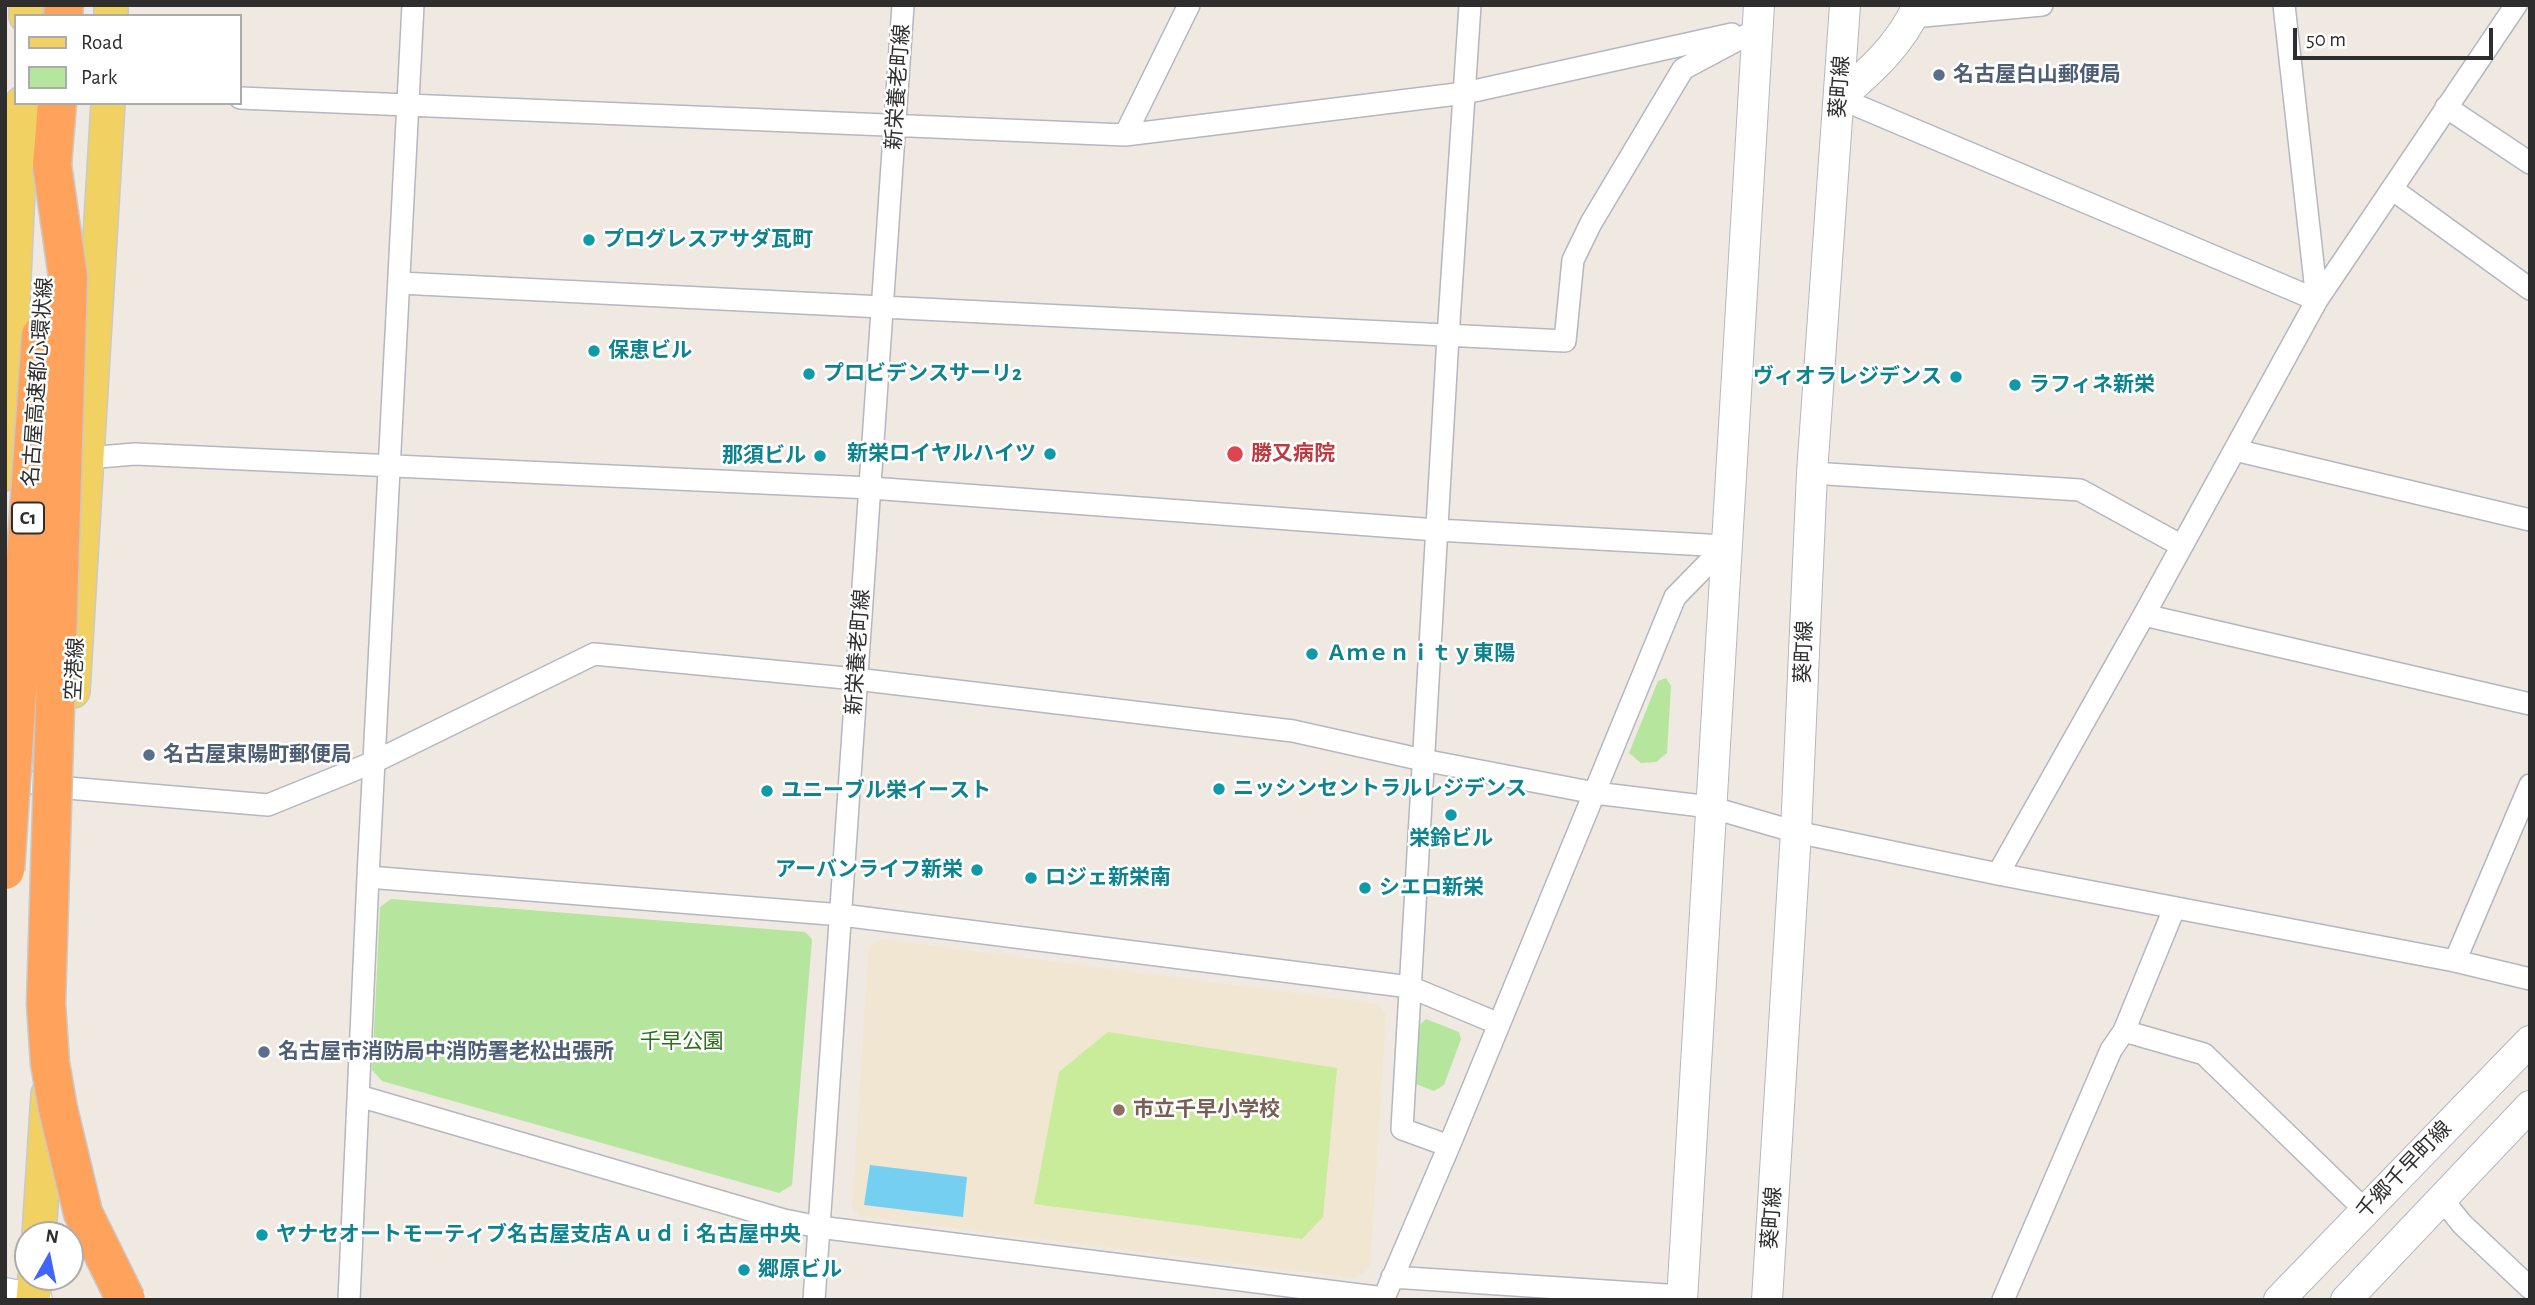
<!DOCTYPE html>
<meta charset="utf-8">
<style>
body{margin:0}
#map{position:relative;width:2535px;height:1305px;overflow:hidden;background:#efe9e1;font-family:"Alegreya Sans",sans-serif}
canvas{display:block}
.frame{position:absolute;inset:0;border:7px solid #2e2e2e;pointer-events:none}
.legend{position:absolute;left:14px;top:14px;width:228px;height:91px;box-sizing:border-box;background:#fff;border:2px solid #ababab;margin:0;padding:9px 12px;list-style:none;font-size:21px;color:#2e2e2e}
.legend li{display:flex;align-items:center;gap:14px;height:35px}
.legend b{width:35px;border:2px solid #ababab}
.north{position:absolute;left:14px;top:1221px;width:70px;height:70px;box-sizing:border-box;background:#fff;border:2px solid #ababab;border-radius:50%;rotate:9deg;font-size:19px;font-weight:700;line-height:28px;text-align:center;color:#2e2e2e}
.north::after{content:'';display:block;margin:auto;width:24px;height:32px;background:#4264fb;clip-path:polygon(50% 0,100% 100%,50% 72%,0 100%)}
.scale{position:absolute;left:2293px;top:28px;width:200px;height:32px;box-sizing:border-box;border:4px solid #2e2e2e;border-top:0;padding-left:9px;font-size:21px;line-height:24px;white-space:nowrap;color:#2e2e2e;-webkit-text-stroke:5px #fff;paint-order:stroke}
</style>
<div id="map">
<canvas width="2535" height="1305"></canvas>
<div class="frame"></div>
<ul class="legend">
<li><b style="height:9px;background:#f2d163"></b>Road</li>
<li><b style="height:19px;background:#b6e59e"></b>Park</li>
</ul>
<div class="north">N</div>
<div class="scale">50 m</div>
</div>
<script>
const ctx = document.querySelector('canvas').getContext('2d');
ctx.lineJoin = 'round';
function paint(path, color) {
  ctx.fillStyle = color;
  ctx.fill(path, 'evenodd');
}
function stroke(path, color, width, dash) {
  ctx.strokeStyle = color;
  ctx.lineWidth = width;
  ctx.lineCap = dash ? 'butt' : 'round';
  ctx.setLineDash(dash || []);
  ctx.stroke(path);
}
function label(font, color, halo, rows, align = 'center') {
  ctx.font = font + ' "Alegreya Sans","Noto Sans JP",sans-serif';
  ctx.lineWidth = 5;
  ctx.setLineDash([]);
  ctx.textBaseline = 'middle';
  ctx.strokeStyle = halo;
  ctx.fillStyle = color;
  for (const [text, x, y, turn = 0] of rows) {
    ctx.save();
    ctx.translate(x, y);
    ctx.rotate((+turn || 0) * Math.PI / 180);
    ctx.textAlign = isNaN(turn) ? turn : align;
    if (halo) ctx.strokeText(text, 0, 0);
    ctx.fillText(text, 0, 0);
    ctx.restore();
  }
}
paint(new Path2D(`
 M881,939L1377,1004L1386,1014L1370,1268L1355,1278L859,1216L852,1207L869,946Z`), '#f0e6d1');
paint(new Path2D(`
 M1666,678L1671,686L1667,753L1656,762L1641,763L1629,753L1658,681Z
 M391,899L805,932L812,939L792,1185L779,1193L382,1081L372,1070L380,907Z
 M1426,1019L1459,1032L1461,1039L1444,1085L1434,1091L1416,1084L1419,1025Z`), '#b6e59e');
paint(new Path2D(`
 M1108,1032L1337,1068L1323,1217L1302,1239L1034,1204L1059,1072Z`), '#c9ec9a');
paint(new Path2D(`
 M870,1165L967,1177L963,1217L864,1205Z`), '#75cff0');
const street = new Path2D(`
 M1913,17L2042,5
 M240,98L1125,135L1465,93L1732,34
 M1839,98L2317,300L2284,5
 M2446,107L2530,163
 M1125,135L1189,5
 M2392,189L2530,289
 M400,283L1565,341L1573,260L1591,223L1683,69L1758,29
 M2235,450L2530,520
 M87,458L135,454L871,488L1437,530L1725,546
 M1812,473L2080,490L2182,546
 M2144,615L2530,704
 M5,779L68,788L268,805L374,762L594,654L856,679L1293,731L1423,760L1595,793L1710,807L1796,832L1998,874L2455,961L2530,979
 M1998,874L2144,615L2317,300L2516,5
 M368,877L842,915L1410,987L1499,1024
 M2455,961L2530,785
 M2124,1031L2204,1054L2365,1210
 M359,1096L784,1220L819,1227L1384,1298
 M1449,1146L1402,1129L1448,337L1470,5
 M2442,1199L2462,1224L2530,1288
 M1392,1277L1682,1296
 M349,1300L368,877L413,5
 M814,1300L903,5
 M1383,1300L1449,1146L1675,597L1725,546
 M2003,1300L2111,1050L2124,1031L2174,909`);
const secondary = new Path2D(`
 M1839,98C1871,71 1901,44 1918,5
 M5,1293L37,1300
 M1682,1300L1759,5
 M1767,1300L1796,832L1812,473L1845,5
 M2279,1300L2530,1041
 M2346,1300L2530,1106`);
const primary = new Path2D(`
 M26,16V5
 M111,16V5
 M5,474L22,103
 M73,691L108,103
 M39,1235L48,1094
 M33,1300L35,1277`);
const highway = new Path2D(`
 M63,16L64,5
 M52,165L57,103`);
stroke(street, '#b4b7c1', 24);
stroke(secondary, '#b4b7c1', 32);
stroke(primary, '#c9c9c9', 36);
stroke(highway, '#c9c9c9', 41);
stroke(street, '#fff', 21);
stroke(secondary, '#fff', 30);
stroke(primary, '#f2d163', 33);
stroke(highway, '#ffa35c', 38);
const highwayBridge = new Path2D(`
 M52,165L68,277L46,1004L50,1063L58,1109L83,1213L126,1300
 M5,870L41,335`);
stroke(highwayBridge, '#c9c9c9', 41, []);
stroke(highwayBridge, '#ffa35c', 38);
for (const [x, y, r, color] of [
 [1939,75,7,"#5c6f8a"],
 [589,240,7,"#0f9aa8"],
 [594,351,7,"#0f9aa8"],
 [809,374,7,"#0f9aa8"],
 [1956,377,7,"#0f9aa8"],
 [2015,385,7,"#0f9aa8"],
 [1050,454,7,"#0f9aa8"],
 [1235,454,9,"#e0444e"],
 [820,456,7,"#0f9aa8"],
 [1312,654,7,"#0f9aa8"],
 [149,755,7,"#5c6f8a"],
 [1219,789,7,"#0f9aa8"],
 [767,791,7,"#0f9aa8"],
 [1451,815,7,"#0f9aa8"],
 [977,870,7,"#0f9aa8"],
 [1031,878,7,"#0f9aa8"],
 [1365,888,7,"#0f9aa8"],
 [264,1052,7,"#5c6f8a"],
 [1119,1110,7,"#8d6e63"],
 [262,1235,7,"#0f9aa8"],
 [744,1270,7,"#0f9aa8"]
]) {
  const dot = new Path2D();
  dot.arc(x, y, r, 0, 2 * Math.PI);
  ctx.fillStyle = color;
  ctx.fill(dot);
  stroke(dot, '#fff', 2.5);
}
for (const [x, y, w] of [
 [28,518,32]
]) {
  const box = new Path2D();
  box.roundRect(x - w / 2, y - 15.5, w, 31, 5);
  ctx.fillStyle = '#fff';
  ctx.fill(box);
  stroke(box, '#2e2e2e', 2);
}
label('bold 19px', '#2e2e2e', null, [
 ["C1",28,518]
]);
label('bold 21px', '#4e5e75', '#fff', [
 ["名古屋白山郵便局",1953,75],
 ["名古屋東陽町郵便局",163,755],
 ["名古屋市消防局中消防署老松出張所",278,1052]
], 'left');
label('21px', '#2e2e2e', '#fff', [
 ["新栄養老町線",898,87,-86],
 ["葵町線",1840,87,-86],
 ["名古屋高速都心環状線",38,382,-86],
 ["新栄養老町線",858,652,-86],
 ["葵町線",1804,652,-88],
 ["空港線",75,669,-87],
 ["千郷千早町線",2404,1170,-46],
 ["葵町線",1772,1218,-86]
]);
label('bold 21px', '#0d838f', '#fff', [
 ["プログレスアサダ瓦町",603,240],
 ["保恵ビル",608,351],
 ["プロビデンスサーリ2",823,374],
 ["ヴィオラレジデンス",1942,377,"right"],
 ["ラフィネ新栄",2029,385],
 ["新栄ロイヤルハイツ",1036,454,"right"],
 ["那須ビル",806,456,"right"],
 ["Ａｍｅｎｉｔｙ東陽",1326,654],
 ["ニッシンセントラルレジデンス",1233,789],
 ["ユニーブル栄イースト",781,791],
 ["栄鈴ビル",1451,839,"center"],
 ["アーバンライフ新栄",963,870,"right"],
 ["ロジェ新栄南",1045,878],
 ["シエロ新栄",1379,888],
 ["ヤナセオートモーティブ名古屋支店Ａｕｄｉ名古屋中央",276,1235],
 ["郷原ビル",758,1270]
], 'left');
label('bold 21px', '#be3a42', '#fff', [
 ["勝又病院",1251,454]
], 'left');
label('21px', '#2c6e1b', '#fff', [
 ["千早公園",682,1042]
]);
label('bold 21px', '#785e54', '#fff', [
 ["市立千早小学校",1133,1110]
], 'left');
</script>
